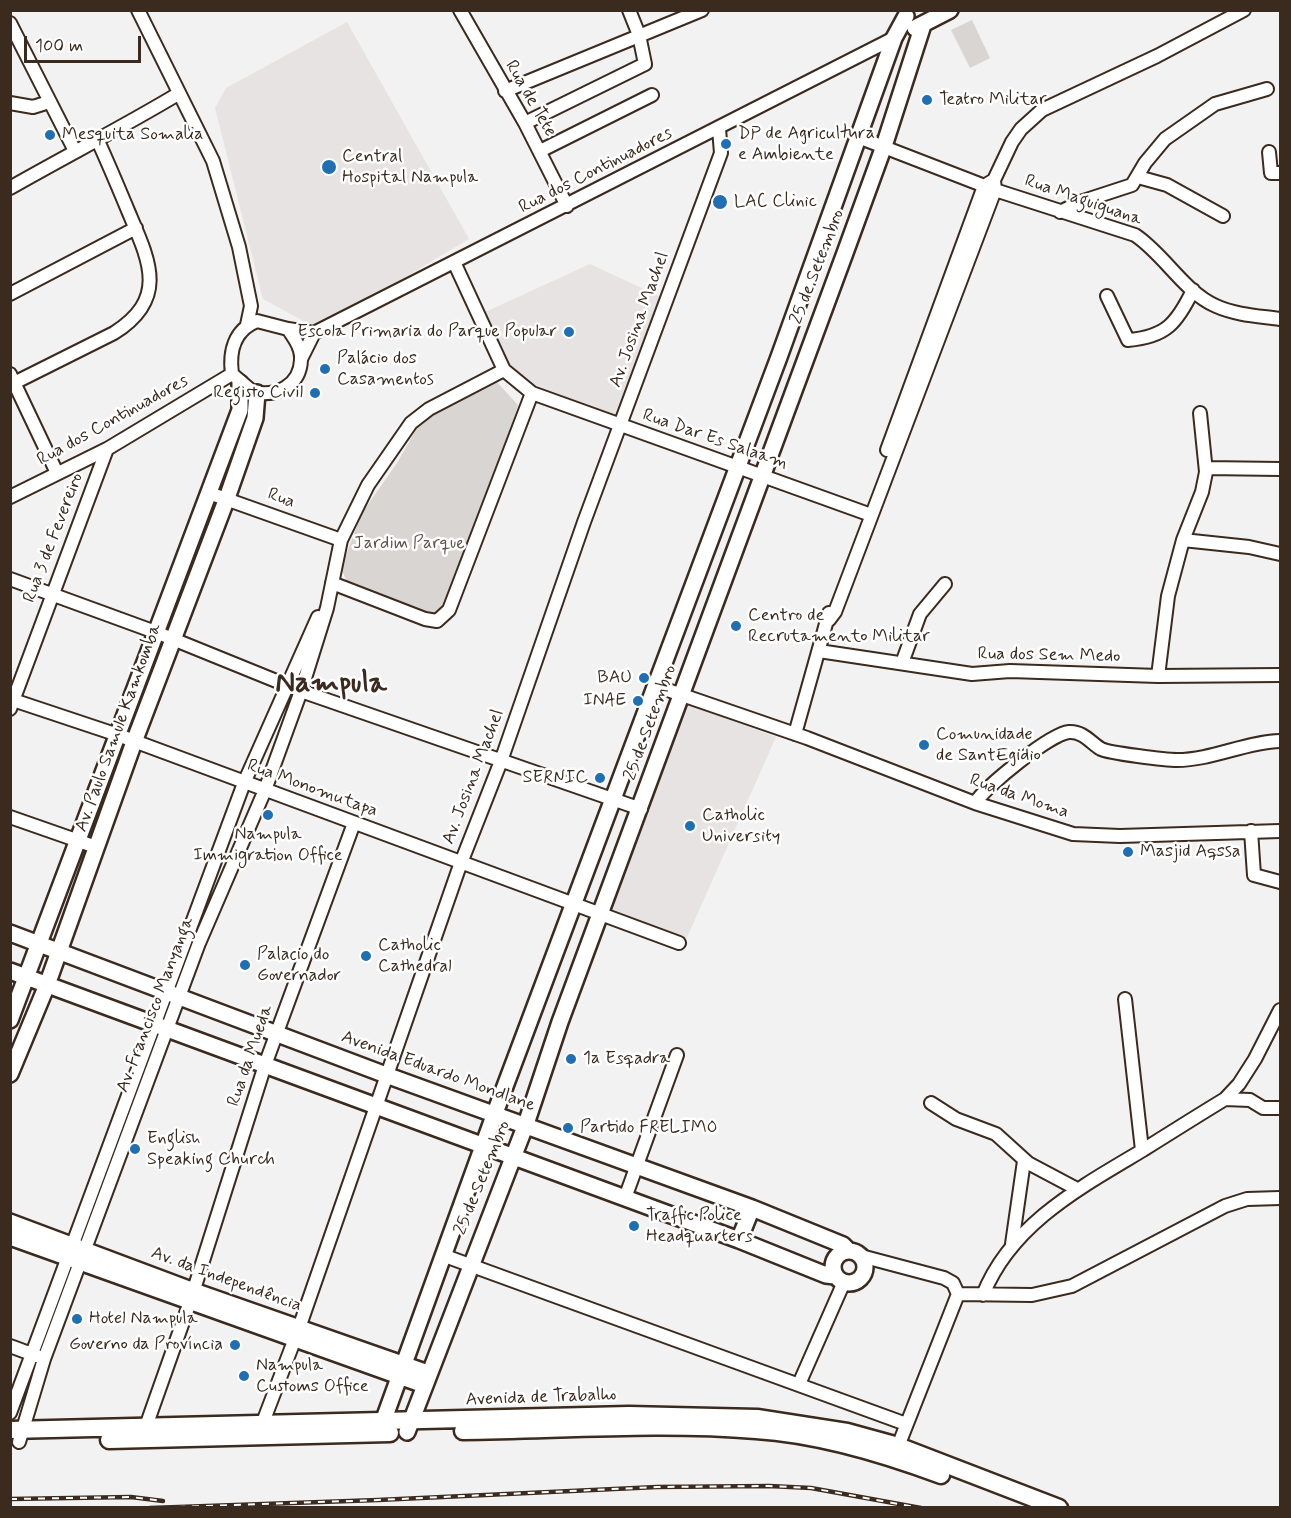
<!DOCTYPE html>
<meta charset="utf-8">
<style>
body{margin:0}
#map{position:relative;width:1291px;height:1518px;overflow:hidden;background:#f3f2f2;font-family:Mynerve,sans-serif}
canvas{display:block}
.frame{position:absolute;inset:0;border:12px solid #3b2a1e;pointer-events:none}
.scale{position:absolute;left:24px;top:36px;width:117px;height:27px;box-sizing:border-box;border:3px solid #3b2a1e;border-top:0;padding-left:8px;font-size:18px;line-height:21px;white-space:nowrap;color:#3b2a1e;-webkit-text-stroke:4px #fff;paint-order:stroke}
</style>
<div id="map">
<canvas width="1291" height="1518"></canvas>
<div class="frame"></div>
<div class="scale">100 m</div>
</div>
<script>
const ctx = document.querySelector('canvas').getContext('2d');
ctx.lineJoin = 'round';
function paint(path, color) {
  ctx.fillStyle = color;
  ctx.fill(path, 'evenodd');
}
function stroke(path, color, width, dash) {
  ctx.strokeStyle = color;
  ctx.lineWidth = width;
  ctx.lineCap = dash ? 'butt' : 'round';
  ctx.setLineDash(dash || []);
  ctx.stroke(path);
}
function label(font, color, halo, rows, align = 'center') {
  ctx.font = font + ' Mynerve,sans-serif';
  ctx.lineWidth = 5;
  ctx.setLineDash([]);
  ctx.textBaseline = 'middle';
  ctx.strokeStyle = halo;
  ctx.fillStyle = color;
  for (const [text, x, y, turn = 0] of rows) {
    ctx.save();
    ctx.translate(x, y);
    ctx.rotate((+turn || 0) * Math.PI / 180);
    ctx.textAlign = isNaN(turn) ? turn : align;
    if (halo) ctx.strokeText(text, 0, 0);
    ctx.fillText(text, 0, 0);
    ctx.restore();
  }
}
paint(new Path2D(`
 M347,22L469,239L318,329L263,299L215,108L226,88Z
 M590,264L661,297L616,417L524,380L498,350L483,313Z
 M687,704L776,737L685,942L610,915Z`), '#e6e3e2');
paint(new Path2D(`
 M972,20L990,58L970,68L951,30Z
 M496,381L518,405L505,449L443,609L433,616L404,607L347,582L341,568L362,513L397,463L421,421Z`), '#d8d5d2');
const minor = new Path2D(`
 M138,10L213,161L239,247L251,306L247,325
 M460,10L525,123L567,206
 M10,23L75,151
 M505,91L702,10
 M10,103L33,107L49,102
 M525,123L645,64L639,35L629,10
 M858,137L995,190L1135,235C1164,254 1184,292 1216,306C1236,315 1259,316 1280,319
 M540,151L652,95
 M1269,152L1271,173H1280
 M1138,177L1167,185L1223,216
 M10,188C66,156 123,127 178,94
 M1060,212L1080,202L1132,185L1145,163L1165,139L1215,104L1267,89
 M454,262L504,370L532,393L871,515
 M10,294L136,228
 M1107,296L1128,340C1166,337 1177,323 1193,290
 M257,321L288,329C294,338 302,348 301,360C300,386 276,397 253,392L232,374C229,352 234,330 257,321Z
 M288,329L314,333
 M314,333L894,38
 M301,359L314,333
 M10,374L57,473
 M10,385L114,333C168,299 150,262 129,213C119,189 109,165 98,141
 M887,450L984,186L994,180
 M1206,468L1280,469
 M209,493L341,540
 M10,497L107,449L232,374
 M1183,540L1249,547L1280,554
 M10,579L158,633L301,691L641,809
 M332,583L425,619L437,621L449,610L532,393
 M829,620L835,612L995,190L994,180L1012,142L1021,129L1042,110L1157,56L1244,10
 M819,651L972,674L1010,671L1158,676L1280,675
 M902,663L920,614L945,584
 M1158,676L1168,596L1183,540L1202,492L1206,472L1200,413
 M656,686L807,738L975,803L1073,834L1120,836L1280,831
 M10,699L118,735L679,943
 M10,709L107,449
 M795,734L829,613
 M975,803C986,786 1050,734 1069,732C1083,731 1091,743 1101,749C1109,753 1166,760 1177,760C1212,760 1245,742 1280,741
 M10,817L96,847
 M1251,831L1254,875L1280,882
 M1125,999L1142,1150
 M1225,1099L1250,1100L1263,1108H1280
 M931,1103L956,1119L996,1134L1028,1163L1077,1189
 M625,1198L677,1055
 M1012,1244L1024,1161
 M445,1256L906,1424
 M861,1256L944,1278L953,1283L958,1294L895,1454
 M958,1294L1032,1295L1072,1286L1225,1206L1247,1199L1280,1198
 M983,1295C1011,1224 1081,1187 1143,1150C1170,1133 1197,1116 1225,1099L1239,1084L1255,1059L1280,1010
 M10,1346L37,1356
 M799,1384L844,1282
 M10,1413L244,783L318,617
 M260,1430L299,1328L459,868L501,761L584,522L721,153L719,129
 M144,1432L190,1302L265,1065L354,823
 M19,1442L44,1359L199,943L265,790L301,691L327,608L341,540L368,485L411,423L429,409L504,370`);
const major = new Path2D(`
 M915,28L950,10
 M10,933L386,1075L752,1208L843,1245L849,1251
 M10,971L739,1240L826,1275L835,1276
 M10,1020L240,410V383
 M10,1074L47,985L134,742L227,498L255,418L257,393
 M10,1222L194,1291L428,1373
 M10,1237L424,1385
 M739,1240L752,1208
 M833 1267a16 16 0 1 1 32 0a16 16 0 1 1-32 0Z
 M380,1430L495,1113L779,357L894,38L906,16
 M407,1432L526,1124L560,1022L845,253L884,146L923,25`);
const highway = new Path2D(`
 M10,1430L629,1415L757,1418L847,1432L898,1446L1059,1508
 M463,1431C560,1430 659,1422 756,1430C819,1434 882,1453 941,1475
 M109,1440L390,1433`);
stroke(minor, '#3b2a1e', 16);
stroke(major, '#3b2a1e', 20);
stroke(highway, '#3b2a1e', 21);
stroke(minor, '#fff', 12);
stroke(major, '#fff', 15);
stroke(highway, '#fff', 16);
const rail = new Path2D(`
 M10,1499L131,1497L163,1501
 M150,1508L378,1500L657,1487L769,1486L811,1488L921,1508`);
stroke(rail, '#3b2a1e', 4.5);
stroke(rail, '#fff', 2, [7]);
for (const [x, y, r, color] of [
 [927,100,6,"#1f6fb2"],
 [50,135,6,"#1f6fb2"],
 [726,144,6,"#1f6fb2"],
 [329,167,8,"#1f6fb2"],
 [720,202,8,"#1f6fb2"],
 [569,332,6,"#1f6fb2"],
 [325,369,6,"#1f6fb2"],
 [315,393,6,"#1f6fb2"],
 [736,626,6,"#1f6fb2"],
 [644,678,6,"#1f6fb2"],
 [638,701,6,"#1f6fb2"],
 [924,745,6,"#1f6fb2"],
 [600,778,6,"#1f6fb2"],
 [268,815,6,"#1f6fb2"],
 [690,826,6,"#1f6fb2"],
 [1128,852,6,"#1f6fb2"],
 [366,956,6,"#1f6fb2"],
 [245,965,6,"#1f6fb2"],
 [571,1059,6,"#1f6fb2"],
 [568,1128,6,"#1f6fb2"],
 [135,1149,6,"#1f6fb2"],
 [634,1226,6,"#1f6fb2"],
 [77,1319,6,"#1f6fb2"],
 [235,1345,6,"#1f6fb2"],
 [244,1376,6,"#1f6fb2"]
]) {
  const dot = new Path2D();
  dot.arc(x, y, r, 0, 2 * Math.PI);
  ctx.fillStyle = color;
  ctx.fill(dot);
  stroke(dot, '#fff', 2);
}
label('18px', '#3b2a1e', '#fff', [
 ["Rua de Tete",530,99,60],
 ["Rua dos Continuadores",596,171,-27],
 ["Rua Maguiguana",1083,201,19],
 ["25 de Setembro",818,267,-69],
 ["Av. Josina Machel",640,320,-70],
 ["Rua dos Continuadores",113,421,-29],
 ["Rua Dar Es Salaam",715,440,19],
 ["Rua",281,499,20],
 ["Rua 3 de Fevereiro",54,538,-69],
 ["Rua dos Sem Medo",1049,656,1],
 ["25 de Setembro",651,723,-70],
 ["Av. Paulo Samule Kamkomba",119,728,-70],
 ["Av. Josina Machel",474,777,-69],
 ["Rua Monomutapa",312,789,20],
 ["Rua da Moma",1019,797,19],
 ["Av. Francisco Manyanga",156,1005,-69],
 ["Rua da Mueda",251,1056,-71],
 ["Avenida Eduardo Mondlane",438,1072,20],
 ["25 de Setembro",483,1178,-68],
 ["Av. da Independência",226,1280,20],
 ["Avenida de Trabalho",541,1398,-2]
]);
label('18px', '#3b2a1e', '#fff', [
 ["Teatro Militar",939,100],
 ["DP de Agricultura",738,134],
 ["e Ambiente",738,155],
 ["Mesquita Somalia",62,135],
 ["Central",342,157],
 ["Hospital Nampula",342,178],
 ["LAC Clinic",734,202],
 ["Escola Primaria do Parque Popular",557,332,"right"],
 ["Palácio dos",337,359],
 ["Casamentos",337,380],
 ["Registo Civil",303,393,"right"],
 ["Centro de",748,616],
 ["Recrutamento Militar",748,637],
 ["BAU",632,678,"right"],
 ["INAE",626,701,"right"],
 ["Comunidade",936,735],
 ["de SantEgidio",936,756],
 ["SERNIC",588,778,"right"],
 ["Catholic",702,816],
 ["University",702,837],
 ["Nampula",268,835,"center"],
 ["Immigration Office",268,856,"center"],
 ["Masjid Aqssa",1140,852],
 ["Catholic",378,946],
 ["Cathedral",378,967],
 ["Palacio do",257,955],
 ["Governador",257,976],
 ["1a Esqadra",583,1059],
 ["Partido FRELIMO",580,1128],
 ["English",147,1139],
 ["Speaking Church",147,1160],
 ["Traffic Police",646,1216],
 ["Headquarters",646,1237],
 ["Hotel Nampula",89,1319],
 ["Governo da Província",223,1345,"right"],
 ["Nampula",256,1366],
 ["Customs Office",256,1387]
], 'left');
label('18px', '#62554b', '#fff', [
 ["Jardim Parque",409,544]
]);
label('bold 30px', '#3b2a1e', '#fff', [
 ["Nampula",331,685]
]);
</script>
